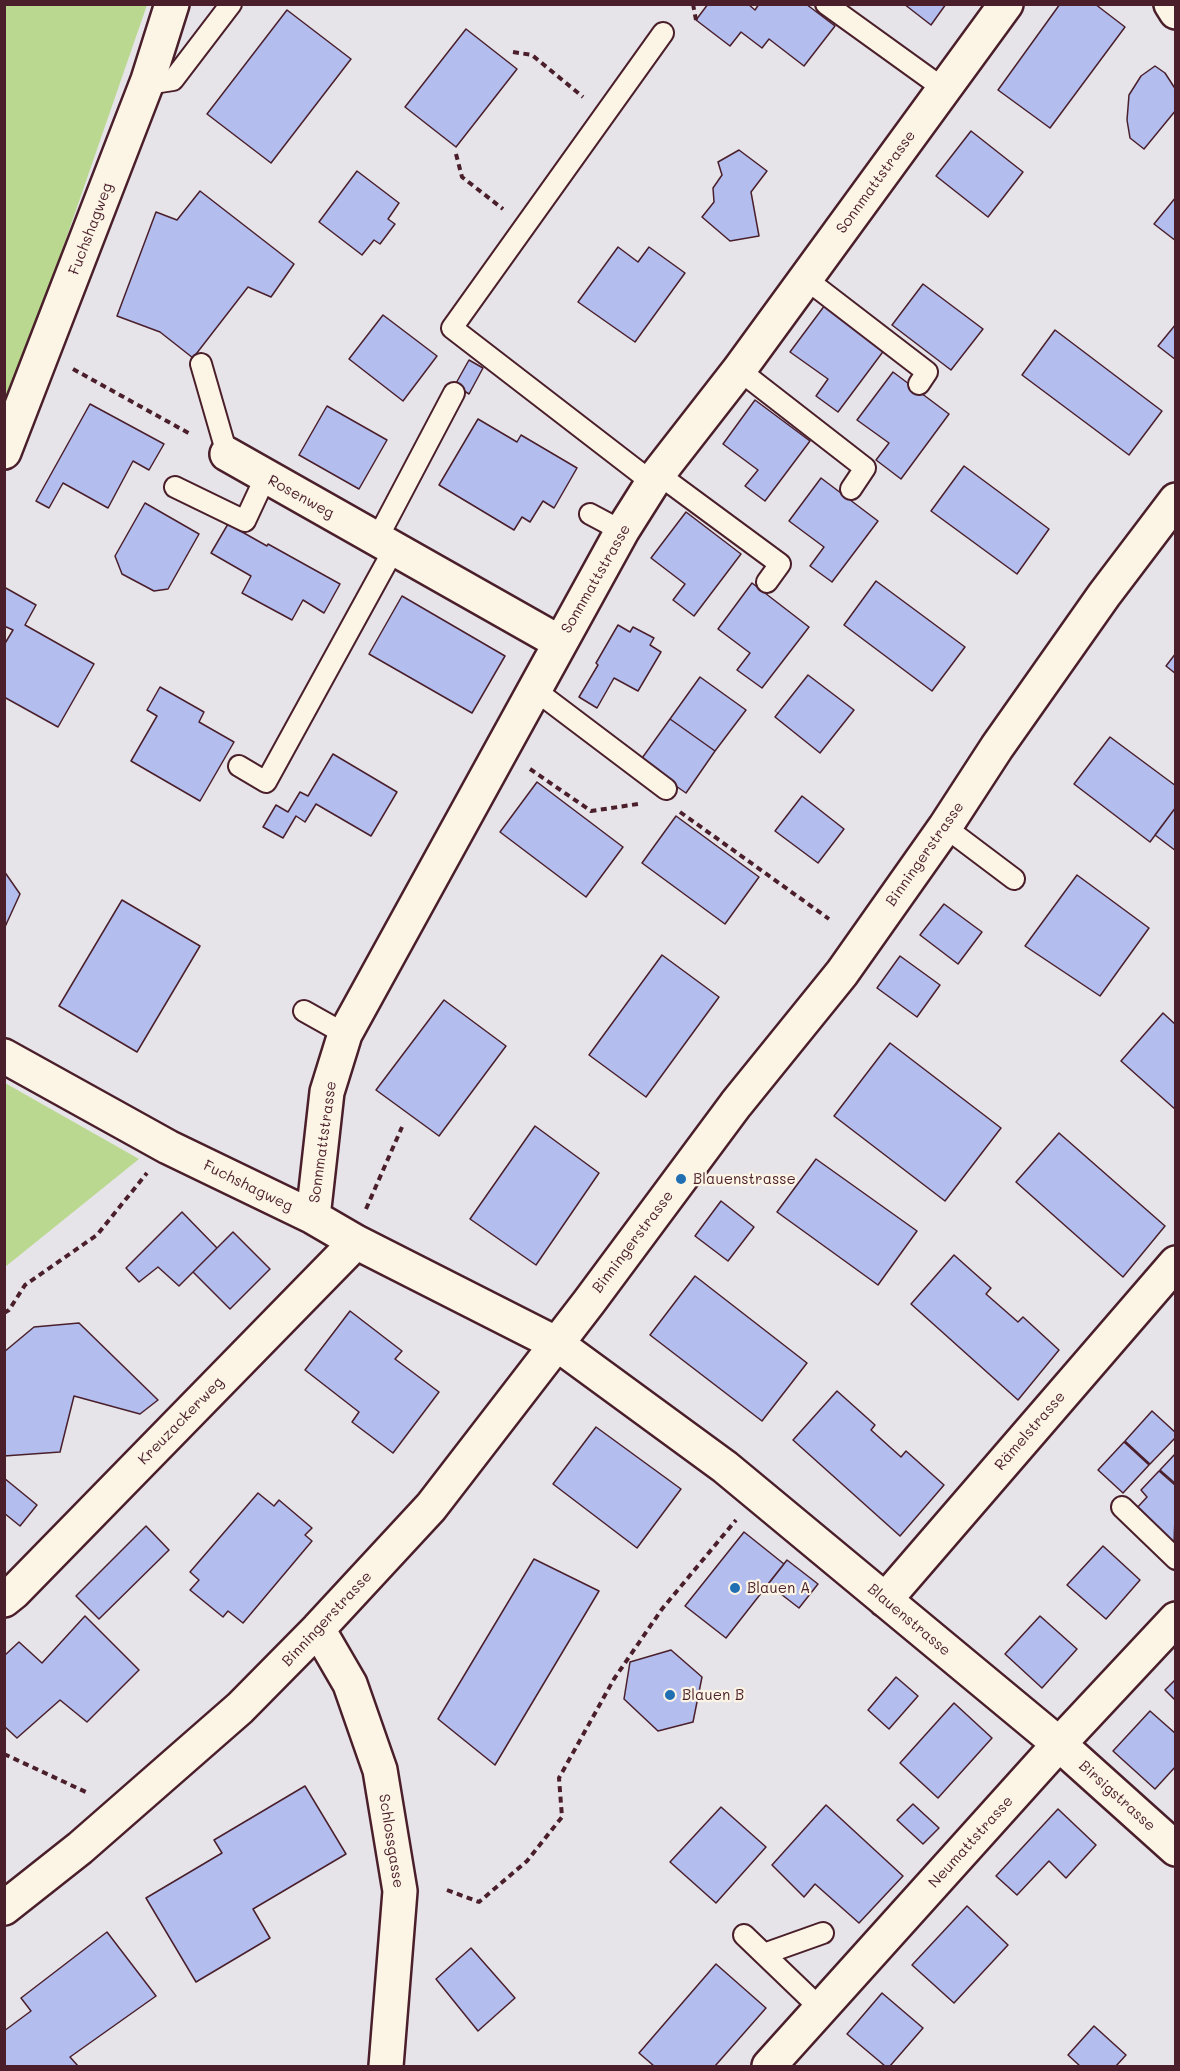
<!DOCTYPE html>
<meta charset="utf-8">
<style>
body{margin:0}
#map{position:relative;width:1180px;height:2071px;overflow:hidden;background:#e6e4e8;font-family:Mali,sans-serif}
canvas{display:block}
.frame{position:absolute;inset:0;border:6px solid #4a1f2b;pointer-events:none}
</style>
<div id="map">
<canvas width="1180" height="2071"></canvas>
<div class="frame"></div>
</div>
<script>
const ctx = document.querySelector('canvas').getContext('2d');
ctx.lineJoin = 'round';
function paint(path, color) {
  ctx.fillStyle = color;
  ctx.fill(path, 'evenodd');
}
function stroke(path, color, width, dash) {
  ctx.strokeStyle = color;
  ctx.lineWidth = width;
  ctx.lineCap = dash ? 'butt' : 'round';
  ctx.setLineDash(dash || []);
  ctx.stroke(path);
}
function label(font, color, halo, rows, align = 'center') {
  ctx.font = font + ' Mali,sans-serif';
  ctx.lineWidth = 4.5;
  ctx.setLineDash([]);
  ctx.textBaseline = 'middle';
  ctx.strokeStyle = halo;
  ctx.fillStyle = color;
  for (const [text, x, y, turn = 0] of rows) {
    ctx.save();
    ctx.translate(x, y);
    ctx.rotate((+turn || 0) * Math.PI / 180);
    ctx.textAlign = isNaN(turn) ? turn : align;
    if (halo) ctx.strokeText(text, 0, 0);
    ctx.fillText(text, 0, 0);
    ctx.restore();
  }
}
paint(new Path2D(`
 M5,4L147,5L49,288L5,399Z
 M5,1083L139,1159L5,1267Z`), '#bbd890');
const building = new Path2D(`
 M708,4H748L755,10L759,4H806L835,26L804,66L769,39L762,48L741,32L730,46L696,20Z
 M904,4H946L931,25Z
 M1060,4H1095L1125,27L1050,128L998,90Z
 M287,10L351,59L271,163L207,114Z
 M466,29L517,69L456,147L405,107Z
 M1155,66L1165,73L1176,90V110L1144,149L1130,138L1127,120L1129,95L1141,76Z
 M971,131L1023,172L988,217L936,176Z
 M739,150L767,171L751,192L759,236L730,241L702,217L714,202L713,188L722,175L718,162Z
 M357,171L399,203L388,219L395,224L380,244L374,240L362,255L319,222Z
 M200,191L294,264L271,297L248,287L193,358L160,332L117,316L156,212L177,220Z
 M1176,197V241L1154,224Z
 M618,247L638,262L649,247L685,273L635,342L578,302Z
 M923,284L983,329L951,370L892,325Z
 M825,305L885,349L838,412L816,396L828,379L790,352Z
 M383,315L437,356L403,401L349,359Z
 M1176,324V360L1158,346Z
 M1055,330L1162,411L1129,455L1022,375Z
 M469,360L483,368L469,394L455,385Z
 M893,372L949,414L901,479L876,460L889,443L857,420Z
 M755,400L810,441L765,501L745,486L758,470L723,444Z
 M90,404L164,444L149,470L133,461L108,508L63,483L49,508L36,501Z
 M327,406L387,440L359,489L299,455Z
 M478,419L517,442L521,435L577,468L554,508L543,501L530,522L522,517L514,530L439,485Z
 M964,466L1049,529L1017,574L931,511Z
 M821,478L878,521L832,582L810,566L824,547L789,521Z
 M145,503L199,534L168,589L154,591L122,574L115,556Z
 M686,512L741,554L694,616L673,600L685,584L651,558Z
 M228,524L267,546L268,544L340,584L324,613L303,600L292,620L242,593L251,576L211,553Z
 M876,581L965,647L932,691L844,625Z
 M752,583L809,627L762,688L737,670L750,653L718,629Z
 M4,587L36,605L25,625L94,664L58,727L4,697V645L13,630L4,626Z
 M402,596L505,656L472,713L369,654Z
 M618,625L630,632L633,627L654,638L650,645L661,652L638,691L614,678L597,708L579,697L598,665L596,663Z
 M1176,653V674L1166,666Z
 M808,675L854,710L820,753L775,717Z
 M700,677L746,710L715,751L670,719Z
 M160,687L204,712L199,722L234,742L200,801L131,761L157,716L147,710Z
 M670,719L715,751L686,793L640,761Z
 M1110,737L1176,786V807L1150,842L1074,784Z
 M333,754L397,792L371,836L316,804L305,822L296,816L283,838L263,827L276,805L288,812L300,792L308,796Z
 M537,782L623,847L586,897L500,832Z
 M802,796L844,829L818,863L775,831Z
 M1176,807V851L1155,835Z
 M676,816L759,877L725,924L642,863Z
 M4,871L20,894L4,929Z
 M1077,875L1149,928L1100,996L1025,946Z
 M122,900L200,946L137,1052L59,1006Z
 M944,904L982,932L958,964L920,935Z
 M662,955L719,997L646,1097L589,1055Z
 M900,956L940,985L917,1017L877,988Z
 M444,1000L506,1046L439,1136L376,1090Z
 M1163,1013L1176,1025V1110L1121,1061Z
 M890,1043L1001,1128L945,1201L834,1116Z
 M535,1126L599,1173L536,1265L470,1219Z
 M1059,1133L1165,1226L1123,1277L1016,1182Z
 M816,1159L917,1231L878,1285L777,1212Z
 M721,1201L754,1227L728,1261L695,1236Z
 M182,1212L217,1248L179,1286L158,1267L139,1282L126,1268Z
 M233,1232L270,1269L230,1309L193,1272Z
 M954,1255L991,1288L986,1294L1018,1322L1023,1317L1059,1350L1018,1400L911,1304Z
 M695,1276L807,1363L762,1421L650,1335Z
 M350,1311L402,1351L395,1359L439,1392L393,1453L352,1422L359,1412L305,1370Z
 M79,1323L158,1400L140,1414L74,1396L60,1452L4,1456V1352L34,1327Z
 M837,1391L875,1425L871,1430L901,1457L906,1451L944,1485L900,1536L793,1440Z
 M1152,1411L1176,1433V1437L1150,1464L1125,1441Z
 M596,1427L681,1489L637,1548L553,1484Z
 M1124,1442L1149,1465L1123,1493L1098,1470Z
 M1176,1453V1484L1160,1470Z
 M1159,1471L1176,1486L1174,1546L1135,1510L1147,1497L1141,1490Z
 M4,1478L37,1505L20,1526L4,1513Z
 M258,1493L274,1506L279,1500L312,1528L305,1535L312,1541L243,1623L228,1611L223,1617L190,1590L199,1580L190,1572Z
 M146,1526L169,1550L99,1619L76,1596Z
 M744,1532L784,1564L726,1638L685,1606Z
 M1103,1546L1140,1580L1106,1619L1067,1585Z
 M534,1559L599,1591L495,1765L438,1719Z
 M787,1560L818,1584L799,1608L768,1584Z
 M85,1616L139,1670L87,1722L60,1700L17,1738L4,1726V1656L19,1642L42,1663Z
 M1040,1616L1077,1649L1042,1688L1005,1654Z
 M671,1650L702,1677L693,1722L658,1731L624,1699L630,1662Z
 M896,1677L918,1696L889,1729L868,1710Z
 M1176,1679V1701L1165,1690Z
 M954,1703L992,1738L938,1798L900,1763Z
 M1150,1711L1176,1734V1766L1155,1789L1113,1751Z
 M305,1786L346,1854L253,1909L270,1938L196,1982L146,1898L222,1853L214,1840Z
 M913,1804L939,1828L923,1844L897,1820Z
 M826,1805L903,1876L859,1923L815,1884L804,1897L772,1865Z
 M721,1807L766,1847L716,1903L670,1862Z
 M1058,1809L1096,1845L1066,1878L1049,1861L1017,1895L996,1876Z
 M967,1906L1008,1945L954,2003L912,1965Z
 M107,1932L156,1996L70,2057L78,2066H4V2031L31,2011L21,1998Z
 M471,1948L515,1998L478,2031L436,1979Z
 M716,1964L766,2008L715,2066H654L639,2053Z
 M882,1993L923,2028L890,2066H885L847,2034Z
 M1094,2026L1126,2055L1116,2066H1080L1068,2055Z`);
paint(building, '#b3beef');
stroke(building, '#4a1f2b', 1.5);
const service = new Path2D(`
 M826,4L944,89
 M147,84L173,80L231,4
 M806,279L927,372L919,384
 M201,364L227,454
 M739,370L865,468L851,489
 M658,474L780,564L767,582
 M653,483L452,328L663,33
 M175,487L245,521L266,476
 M590,514L622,531
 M377,539L454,393
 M535,690L666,789
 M239,766L266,782L394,549
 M945,827L1014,879
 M304,1011L345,1034
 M1122,1507L1176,1559
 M744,1935L821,2009
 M764,1954L823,1933`);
const minor = new Path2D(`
 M1171,4L1176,12
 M4,452L148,80L172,4
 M227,454L559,642
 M4,1056L168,1147L313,1217L356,1242L557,1344L725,1467L1059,1744L1176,1849
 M313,1217L327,1092L345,1034L622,531L658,474L739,370L1006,4
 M4,1600L14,1592L356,1242
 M885,1600L1176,1263
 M769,2066L1059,1744L1176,1619`);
const secondary = new Path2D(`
 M318,1629L350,1684L380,1770L400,1891L386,2066
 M4,1908L80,1848L240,1708L318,1629L431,1507L589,1302L736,1104L842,973L945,827L997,747L1104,595L1176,500`);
stroke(service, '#4a1f2b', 24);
stroke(minor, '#4a1f2b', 38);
stroke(secondary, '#4a1f2b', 38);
stroke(new Path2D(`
 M693,4L696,20
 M513,52L532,55L583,97
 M456,154L462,177L503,209
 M73,369L192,435
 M530,769L591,811L638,804
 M680,812L829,919
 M366,1209L402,1127
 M4,1313L9,1310L25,1285L97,1235L147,1173
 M4,1754L88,1793
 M447,1890L479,1902L527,1861L562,1817L559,1778L614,1679L662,1609L736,1520`), '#4a1f2b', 4, [6, 4.5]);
stroke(service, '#fcf5e5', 20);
stroke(minor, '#fcf5e5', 33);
stroke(secondary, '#fcf5e5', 33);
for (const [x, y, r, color] of [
 [681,1179,6,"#1f6fb2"],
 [735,1588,6,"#1f6fb2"],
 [670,1695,6,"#1f6fb2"]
]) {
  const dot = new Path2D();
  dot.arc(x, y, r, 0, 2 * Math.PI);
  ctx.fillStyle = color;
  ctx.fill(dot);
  stroke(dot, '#fcf5e5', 2);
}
label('15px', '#4a1f2b', '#fcf5e5', [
 ["Sonnmattstrasse",876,182,-54],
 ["Fuchshagweg",91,229,-69],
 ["Rosenweg",301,497,29],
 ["Sonnmattstrasse",596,579,-60],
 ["Binningerstrasse",925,854,-55],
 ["Sonnmattstrasse",323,1142,-82],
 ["Fuchshagweg",248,1186,26],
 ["Binningerstrasse",633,1242,-53],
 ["Kreuzackerweg",181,1421,-46],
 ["Rämelstrasse",1030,1431,-49],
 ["Binningerstrasse",327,1619,-47],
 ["Blauenstrasse",909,1620,40],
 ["Birsigstrasse",1117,1796,42],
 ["Schlossgasse",391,1841,81],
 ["Neumattstrasse",971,1842,-48]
]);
label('15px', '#4a1f2b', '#fcf5e5', [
 ["Blauenstrasse",693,1179],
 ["Blauen A",747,1588],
 ["Blauen B",682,1695]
], 'left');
</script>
